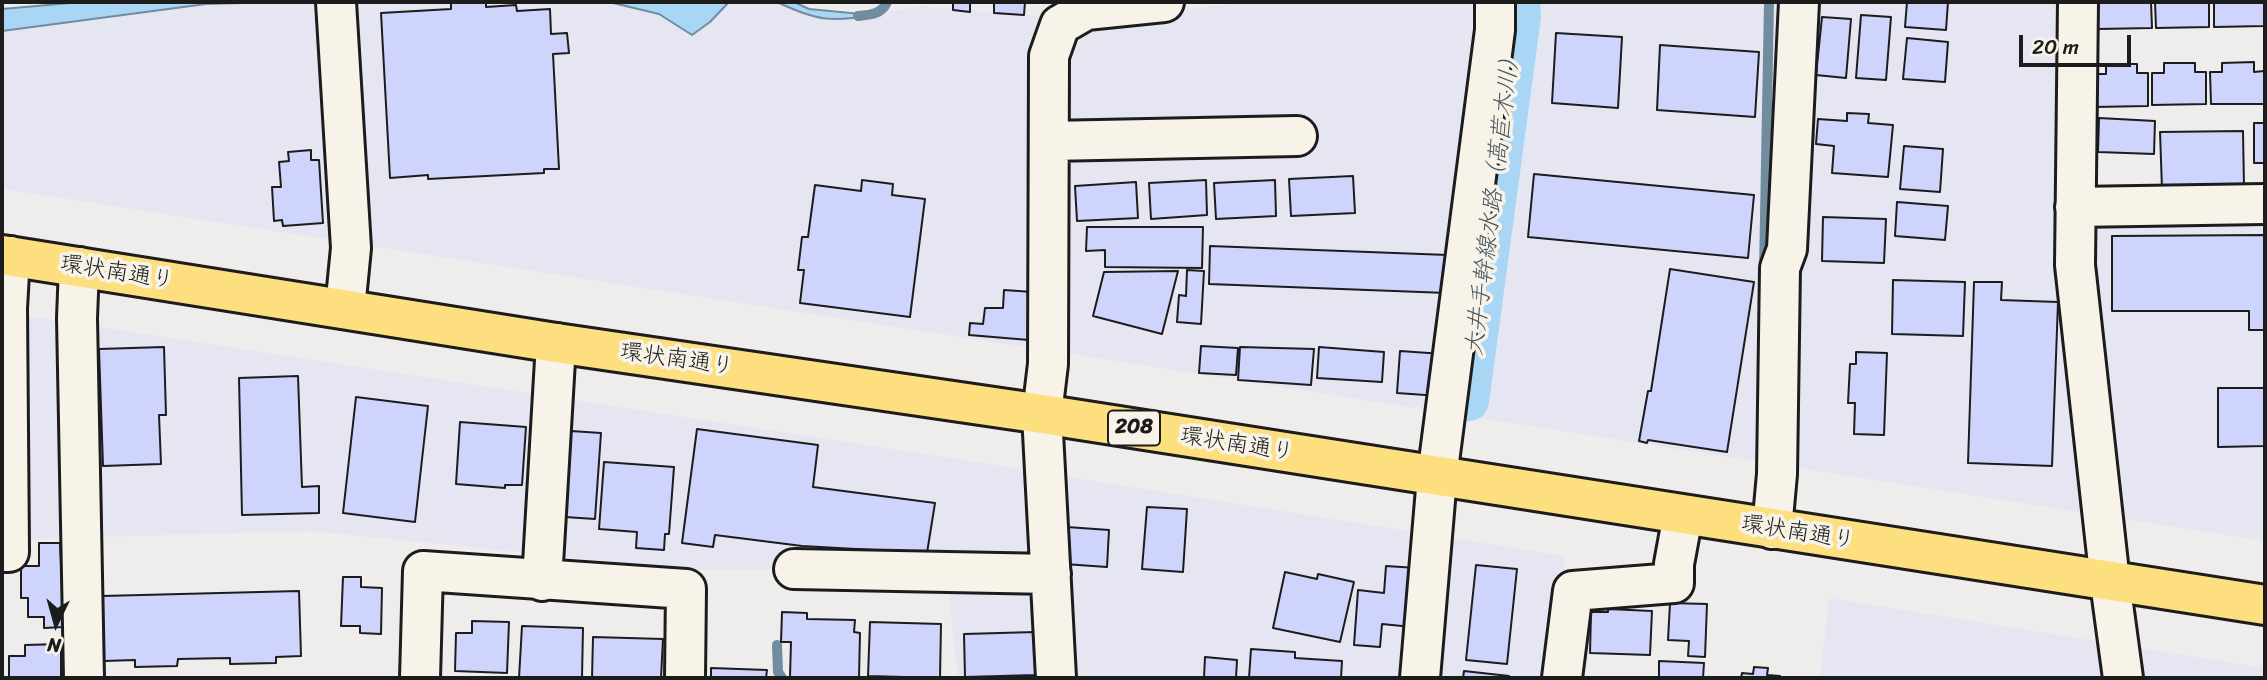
<!DOCTYPE html>
<meta charset="utf-8">
<style>
body{margin:0}
#map{position:relative;width:2267px;height:680px;overflow:hidden;background:#efedec;font-family:Sriracha,sans-serif}
canvas{display:block}
.frame{position:absolute;inset:0;border:4px solid #1c1c1c;pointer-events:none}
.north{position:absolute;left:21px;top:589px;width:70px;height:70px;-webkit-text-stroke:5px #f7f3e8;paint-order:stroke;rotate:185deg;font-size:19px;font-weight:700;line-height:28px;text-align:center;color:#1c1c1c}
.north::after{content:'';display:block;margin:auto;width:24px;height:32px;background:#1c1c1c;clip-path:polygon(50% 0,100% 100%,50% 72%,0 100%)}
.scale{position:absolute;left:2019px;top:35px;width:112px;height:32px;box-sizing:border-box;border:4px solid #1c1c1c;border-top:0;padding-left:9px;font-size:21px;line-height:24px;white-space:nowrap;color:#1c1c1c;-webkit-text-stroke:5px #f7f3e8;paint-order:stroke}
</style>
<div id="map">
<canvas width="2267" height="680"></canvas>
<div class="frame"></div>
<div class="north">N</div>
<div class="scale">20 m</div>
</div>
<script>
const ctx = document.querySelector('canvas').getContext('2d');
ctx.lineJoin = 'round';
function paint(path, color) {
  ctx.fillStyle = color;
  ctx.fill(path, 'evenodd');
}
function stroke(path, color, width, dash) {
  ctx.strokeStyle = color;
  ctx.lineWidth = width;
  ctx.lineCap = dash ? 'butt' : 'round';
  ctx.setLineDash(dash || []);
  ctx.stroke(path);
}
function label(font, color, halo, rows, align = 'center') {
  ctx.font = font + ' Sriracha,"Klee One",sans-serif';
  ctx.lineWidth = 7;
  ctx.setLineDash([]);
  ctx.textBaseline = 'middle';
  ctx.strokeStyle = halo;
  ctx.fillStyle = color;
  for (const [text, x, y, turn = 0] of rows) {
    ctx.save();
    ctx.translate(x, y);
    ctx.rotate((+turn || 0) * Math.PI / 180);
    ctx.textAlign = isNaN(turn) ? turn : align;
    if (halo) ctx.strokeText(text, 0, 0);
    ctx.fillText(text, 0, 0);
    ctx.restore();
  }
}
paint(new Path2D(`
 M189,2H784L824,17L872,15L920,6L1043,16L1038,349L2,189V20Z
 M1253,2H2062L2057,244L2063,351L2085,513L1058,352L1064,53L1091,19Z
 M2265,193V541L2124,519L2094,339L2091,196Z
 M2,312L1036,471L1043,678H958L946,567L695,570L311,531L29,539L2,537Z
 M1057,475L1565,556L1560,678H1066Z
 M1829,598L2265,668V678H1820Z`), '#e5e6f1');
const water = new Path2D(`
 M82,2H280L206,4L2,31V9Z
 M609,2H729L710,22L692,35L659,14Z
 M777,2H794L809,9L872,15C831,23 815,20 777,2Z`);
paint(water, '#aad6f6');
stroke(water, '#718c9f', 2);
stroke(new Path2D(`
 M858,16C870,15 882,14 887,2
 M1764,270L1769,2
 M777,645L778,672L782,678`), '#718c9f', 10);
stroke(new Path2D(`
 M1469,401L1521,16L1520,2`), '#aad6f6', 40);
const building = new Path2D(`
 M451,2H486V7L516,5L517,11L550,9L551,34L567,33L569,53L553,54L559,169H544V173L428,179V175L390,178L381,13L451,9Z
 M953,2H970V12L953,10Z
 M994,2H1025L1024,15L994,13Z
 M1907,2H1948L1946,30L1905,27Z
 M2097,2H2151L2152,28L2098,29Z
 M2155,2H2209V27L2156,28Z
 M2214,2H2265V26L2214,27Z
 M1861,15L1891,17L1886,80L1856,78Z
 M1822,17L1851,19L1846,78L1816,75Z
 M1556,33L1622,37L1618,108L1552,103Z
 M1907,38L1948,42L1945,82L1903,79Z
 M1660,45L1759,52L1755,117L1657,110Z
 M2254,62V72L2264,71L2265,104H2211L2210,72H2222V63Z
 M2164,63H2195V72H2206V104L2152,105V73H2164Z
 M2106,64H2137V73H2148V106L2094,107V74H2106Z
 M1847,113L1869,114L1868,123L1893,125L1888,177L1832,173L1834,146L1816,144L1818,119L1847,121Z
 M2099,118L2155,121L2154,154L2098,152Z
 M2254,123H2265V163H2254Z
 M2243,131L2244,187L2162,189L2160,132Z
 M1904,146L1943,149L1940,192L1900,189Z
 M311,150V160H319L323,223L283,226L282,220L274,221L272,187H281L279,162L289,161L288,152Z
 M1534,174L1754,195L1748,258L1528,237Z
 M1353,176L1355,213L1291,216L1289,179Z
 M862,180L893,184L892,195L925,199L910,317L800,303L804,270H798L802,237H808L815,185L861,191Z
 M1206,180L1207,215L1151,219L1149,183Z
 M1275,180L1276,216L1216,219L1214,183Z
 M1136,182L1138,218L1077,221L1075,186Z
 M1897,202L1948,206L1945,240L1895,236Z
 M1823,217L1886,219L1884,263L1822,261Z
 M1087,227H1203L1202,268L1105,267V250L1086,251Z
 M2265,235V330H2249V311H2112V236Z
 M1210,246L1448,255L1447,293L1209,284Z
 M1670,269L1754,282L1727,452L1648,440L1647,443L1639,441L1648,391H1651Z
 M1187,270L1204,271L1201,324L1177,322L1179,295L1186,296Z
 M1178,271L1162,334L1093,316L1104,272Z
 M1893,280L1965,282L1963,336L1892,334Z
 M1974,282H2002L2001,300L2058,302L2052,466L1968,463Z
 M1004,290L1033,292L1029,340L969,335L970,323L983,324L985,308H1003Z
 M1201,346L1238,348L1236,375L1199,373Z
 M164,347L166,415H159L161,464L103,466L99,349Z
 M1240,347L1314,349L1311,385L1238,380Z
 M1319,347L1384,352L1382,382L1317,378Z
 M1400,351L1443,354L1439,396L1397,393Z
 M1856,352L1887,353L1884,435L1854,434L1855,403H1848L1850,364H1856Z
 M298,376L302,487L319,486V513L242,515L239,378Z
 M2218,388H2265V446L2218,447Z
 M356,397L428,406L415,522L343,513Z
 M460,422L526,427L522,485H505V488L456,484Z
 M697,429L818,445L813,487L935,503L927,553L802,546L715,535L713,547L682,543Z
 M571,431L601,433L595,519L565,517Z
 M604,462L674,467L669,534H665L664,550L636,548L637,532L599,529Z
 M1147,507L1187,509L1183,572L1142,569Z
 M1067,527L1109,530L1107,567L1064,564Z
 M39,543H60L64,627L44,628V617H28V598H21V566H39Z
 M1476,565L1517,569L1507,664L1466,660Z
 M1386,566L1417,568L1412,627L1382,624L1380,647L1354,645L1358,590L1384,593Z
 M1285,572L1317,579L1318,574L1354,582L1340,642L1273,628Z
 M343,577H361V587L382,588L381,634L360,633V626H341Z
 M299,591L301,656L276,657V663L230,664V658L178,659L177,666L135,667V660L104,661L102,596Z
 M1670,603L1707,604L1705,657L1688,656L1689,641L1668,640Z
 M1608,609L1652,611L1650,655L1590,653L1591,612H1608Z
 M782,612L807,613V619L855,620L854,632L860,633L859,678L790,677L791,642H781Z
 M472,621L509,622L507,673L455,671L456,633H472Z
 M870,622L941,624L940,678L868,676Z
 M522,626L583,628L582,678H519Z
 M1035,632L1036,675L965,677L964,634Z
 M593,637L663,639L661,678H592Z
 M61,644V678H9V656H25V645Z
 M1251,649L1295,652V658L1342,661L1341,678H1249Z
 M1205,657L1237,660L1236,678H1204Z
 M1659,661L1704,663L1703,678H1659Z
 M1754,667L1768,668L1767,675L1780,676V678H1741L1742,673L1753,674Z
 M711,668L767,670L766,678H711Z
 M1464,671L1509,676V678H1463Z`);
paint(building, '#ced4fc');
stroke(building, '#1c1c1c', 2);
const street = new Path2D(`
 M336,2L351,248L345,309
 M2078,2L2075,265L2110,582L2123,678
 M1049,141L1297,136
 M2075,207L2265,204
 M79,267L77,318L84,678
 M1772,529L1777,474L1780,268L1787,249L1799,2
 M2,552H9L7,308L10,256
 M794,569L1051,574
 M542,581L556,343
 M420,678L423,571L686,589L685,678
 M1056,678L1042,414L1048,364L1049,56L1060,25L1086,10L1164,2
 M1420,678L1437,477L1495,30V2
 M1562,678L1573,591L1674,583V564L1683,515`);
const highway = new Path2D(`
 M2,255L556,343L1042,414L2265,605`);
stroke(street, '#1c1c1c', 44);
stroke(highway, '#1c1c1c', 44);
stroke(street, '#f7f3e8', 38);
stroke(highway, '#fddf80', 38);
for (const [x, y, w] of [
 [1134,428,52]
]) {
  const box = new Path2D();
  box.roundRect(x - w / 2, y - 17.5, w, 35, 5);
  ctx.fillStyle = '#f7f3e8';
  ctx.fill(box);
  stroke(box, '#1c1c1c', 2);
}
label('bold 21px', '#1c1c1c', null, [
 ["208",1134,428]
]);
label('23px', '#1c1c1c', '#f7f3e8', [
 ["環状南通り",117,273,9],
 ["環状南通り",677,360,8],
 ["環状南通り",1237,445,9],
 ["環状南通り",1798,533,9]
]);
label('italic 24px', '#47545d', '#f7f3e8', [
 ["大井手幹線水路（萵苣木川）",1494,201,-83]
]);
</script>
